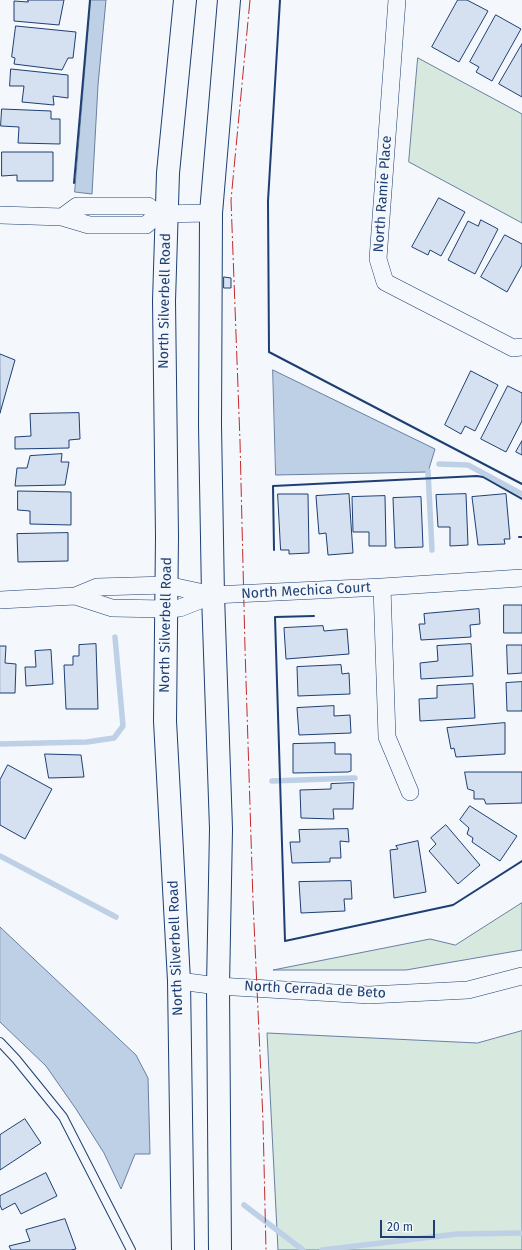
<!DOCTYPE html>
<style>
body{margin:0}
#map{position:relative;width:522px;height:1250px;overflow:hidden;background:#f4f7fb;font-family:"Fira Sans",sans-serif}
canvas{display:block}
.scale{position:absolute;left:380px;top:1220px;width:55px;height:18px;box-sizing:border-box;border:2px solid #1d3f73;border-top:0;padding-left:5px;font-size:12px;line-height:14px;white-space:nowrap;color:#1d3f73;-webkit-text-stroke:3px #f4f7fb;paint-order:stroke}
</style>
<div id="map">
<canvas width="522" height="1250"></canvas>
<div class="scale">20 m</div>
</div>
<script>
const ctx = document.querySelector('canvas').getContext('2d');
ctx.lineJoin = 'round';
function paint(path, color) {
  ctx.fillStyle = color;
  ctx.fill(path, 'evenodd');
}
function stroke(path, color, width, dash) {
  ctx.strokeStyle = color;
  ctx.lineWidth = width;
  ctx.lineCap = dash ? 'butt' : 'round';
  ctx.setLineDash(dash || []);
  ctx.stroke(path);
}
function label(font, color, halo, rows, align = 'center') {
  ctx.font = font + ' "Fira Sans",sans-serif';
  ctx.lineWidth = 3;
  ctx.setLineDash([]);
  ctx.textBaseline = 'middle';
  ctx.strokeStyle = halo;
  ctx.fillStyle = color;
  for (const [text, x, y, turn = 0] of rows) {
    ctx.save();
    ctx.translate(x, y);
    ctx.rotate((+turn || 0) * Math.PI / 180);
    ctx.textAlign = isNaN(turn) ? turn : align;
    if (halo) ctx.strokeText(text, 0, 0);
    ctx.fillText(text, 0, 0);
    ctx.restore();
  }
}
const green = new Path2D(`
 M418,58L522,114V223L409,162Z
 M522,903V950L406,970H273L430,939L455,945Z
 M522,1031V1250H278L267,1033L477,1043Z`);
paint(green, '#d7e8df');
stroke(green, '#687fa3', 1);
const water = new Path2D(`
 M91,0H106L98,85L92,194L75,192Z
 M273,370L435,449L428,472L276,475Z
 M0,927L136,1055L148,1078L150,1154H135L121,1189L104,1153L76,1109L46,1066L0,1022Z`);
paint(water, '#bed0e5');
stroke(water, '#687fa3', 1);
stroke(new Path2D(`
 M439,464L468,465L522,494
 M428,471L432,550
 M0,744L87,742L114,738L123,726L115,637
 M272,781L355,778
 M0,856L116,917
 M244,1205L303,1250
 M322,1250L457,1234L522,1233`), '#bed0e5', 5.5);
const building = new Path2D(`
 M28,0H64L59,25L14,21V1L28,2Z
 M458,0H467L488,11L459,62L432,47Z
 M496,15L521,29L492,81L476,72L479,67L470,62Z
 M16,26L76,32L73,58H68L62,70L14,64L15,58L12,57Z
 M522,44V97L499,84Z
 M11,69L68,75V98L53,96L54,105L22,102L24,86H10Z
 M2,109L51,111V119H60V144L18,143L19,127L1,126Z
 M2,152H53V181H17V175L2,176Z
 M439,198L465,212L441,256L430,250L428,255L412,247Z
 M481,220L498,229L475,274L448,260L468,221L478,226Z
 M505,235L522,244V265L507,292L481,277Z
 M224,277L231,278V288H224Z
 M0,354L15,360L0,413Z
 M471,371L498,385L475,431L465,426L461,434L445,425Z
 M508,386L522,393V421L506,452L481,439Z
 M79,413L80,439L69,440V448L15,449V437L31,436L30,414Z
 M522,441V455L516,452Z
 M62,454L61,462H69L65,485L15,486L17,468H27L30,456Z
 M18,491L71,492V525L30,524V511L18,510Z
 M278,494H308L309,553L289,554V550H281Z
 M349,494L353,553L328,555L326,533L319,534L316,496Z
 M466,494L468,545L450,546V527H438L436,495Z
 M506,494L510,539H504L505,544L478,545L472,497Z
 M385,496L386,546H369V532H353L352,497Z
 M421,497L423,547L395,548L393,498Z
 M68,533V561L18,562L17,534Z
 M504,605H522V633H504Z
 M479,609L480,624L470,625L471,637L421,640L419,624H425L424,614Z
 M323,626L324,631L347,629L349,654L286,659L284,628Z
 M96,644L98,709H66L64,665H73V656H79V645Z
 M471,644L473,676L421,679L420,663L438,661L437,646Z
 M507,645H522V673L508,674Z
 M0,646H6L5,663L16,664L15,693H0Z
 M51,650L53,684L26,686L25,667H36L35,651Z
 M341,665L342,674L349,673L350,694L298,696L297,667Z
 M522,682V711H507L506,683Z
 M473,684L475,718L420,721L419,699L437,698V686Z
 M334,706V716L350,715L351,733L299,735L297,708Z
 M505,723V754L456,757L454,748L451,749L447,728Z
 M335,743V754H351V771L348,772L293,773V744Z
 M45,754L81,755L84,777L49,778Z
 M8,765L52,789L25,839L0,825V780Z
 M465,772H522V803L486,804L484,799H474V791L468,789Z
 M354,783L353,809H333L334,819L301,818L300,790L331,789V784Z
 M470,806L517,836L500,861L472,842L473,838L467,834L469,828L460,820Z
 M446,825L480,865L458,884L429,851L436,844L431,838Z
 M348,829L349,842L340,841L341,858H330V862L292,863L290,842H300L299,830Z
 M418,841L426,892L394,898L390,850L398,849L396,846Z
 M351,881L352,899H344L345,911L301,913L299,882Z
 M25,1119L41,1143L0,1170V1135Z
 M46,1173L57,1196L21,1214L15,1203L2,1210L0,1205V1196Z
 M65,1219L76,1249L71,1250H11L9,1246L30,1241L26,1230Z`);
paint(building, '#d5e0f0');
stroke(building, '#1d3f73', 1);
const lane = new Path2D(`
 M0,1042L16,1059L63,1117L131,1250`);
const street = new Path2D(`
 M397,0L378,259L385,282L513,348L522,347
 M158,214L211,213
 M0,215L62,217L89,225H146L158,214
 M62,217L77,206H148L158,214
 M382,587L522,578
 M75,596L112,608L166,609L180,608L213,595L382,587L387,737L410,792
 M0,600L75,596L97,587L167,585L213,595
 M179,981L218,986L369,995L468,990L522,976`);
const secondary = new Path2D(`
 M183,1250L179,981L165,721L167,537L164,301L168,173L185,0
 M220,1250L218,986L221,829L213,595L210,425L211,213L229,0`);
stroke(lane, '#1d3f73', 10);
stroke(street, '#1d3f73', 18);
stroke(secondary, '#1d3f73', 24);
stroke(lane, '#f4f7fb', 8);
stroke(street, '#f4f7fb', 17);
stroke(secondary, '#f4f7fb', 22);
stroke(new Path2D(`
 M280,0L268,201L269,352L522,484
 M74,183L90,0
 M519,537H522
 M274,550L273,486L477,476L483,477L522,499
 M314,616L275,617L285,941L453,905L522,861`), '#1d3f73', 2);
stroke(new Path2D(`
 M250,0L231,200L240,441L245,648L253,901L263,1120L266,1250`), '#c62828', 1, [14, 3, 2, 3]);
label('14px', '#1d3f73', '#f4f7fb', [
 ["North Ramie Place",383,194,-86],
 ["North Silverbell Road",165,301,-89],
 ["North Mechica Court",306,591,-3],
 ["North Silverbell Road",166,625,-89],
 ["North Silverbell Road",176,948,-92],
 ["North Cerrada de Beto",315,990,3]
]);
</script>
